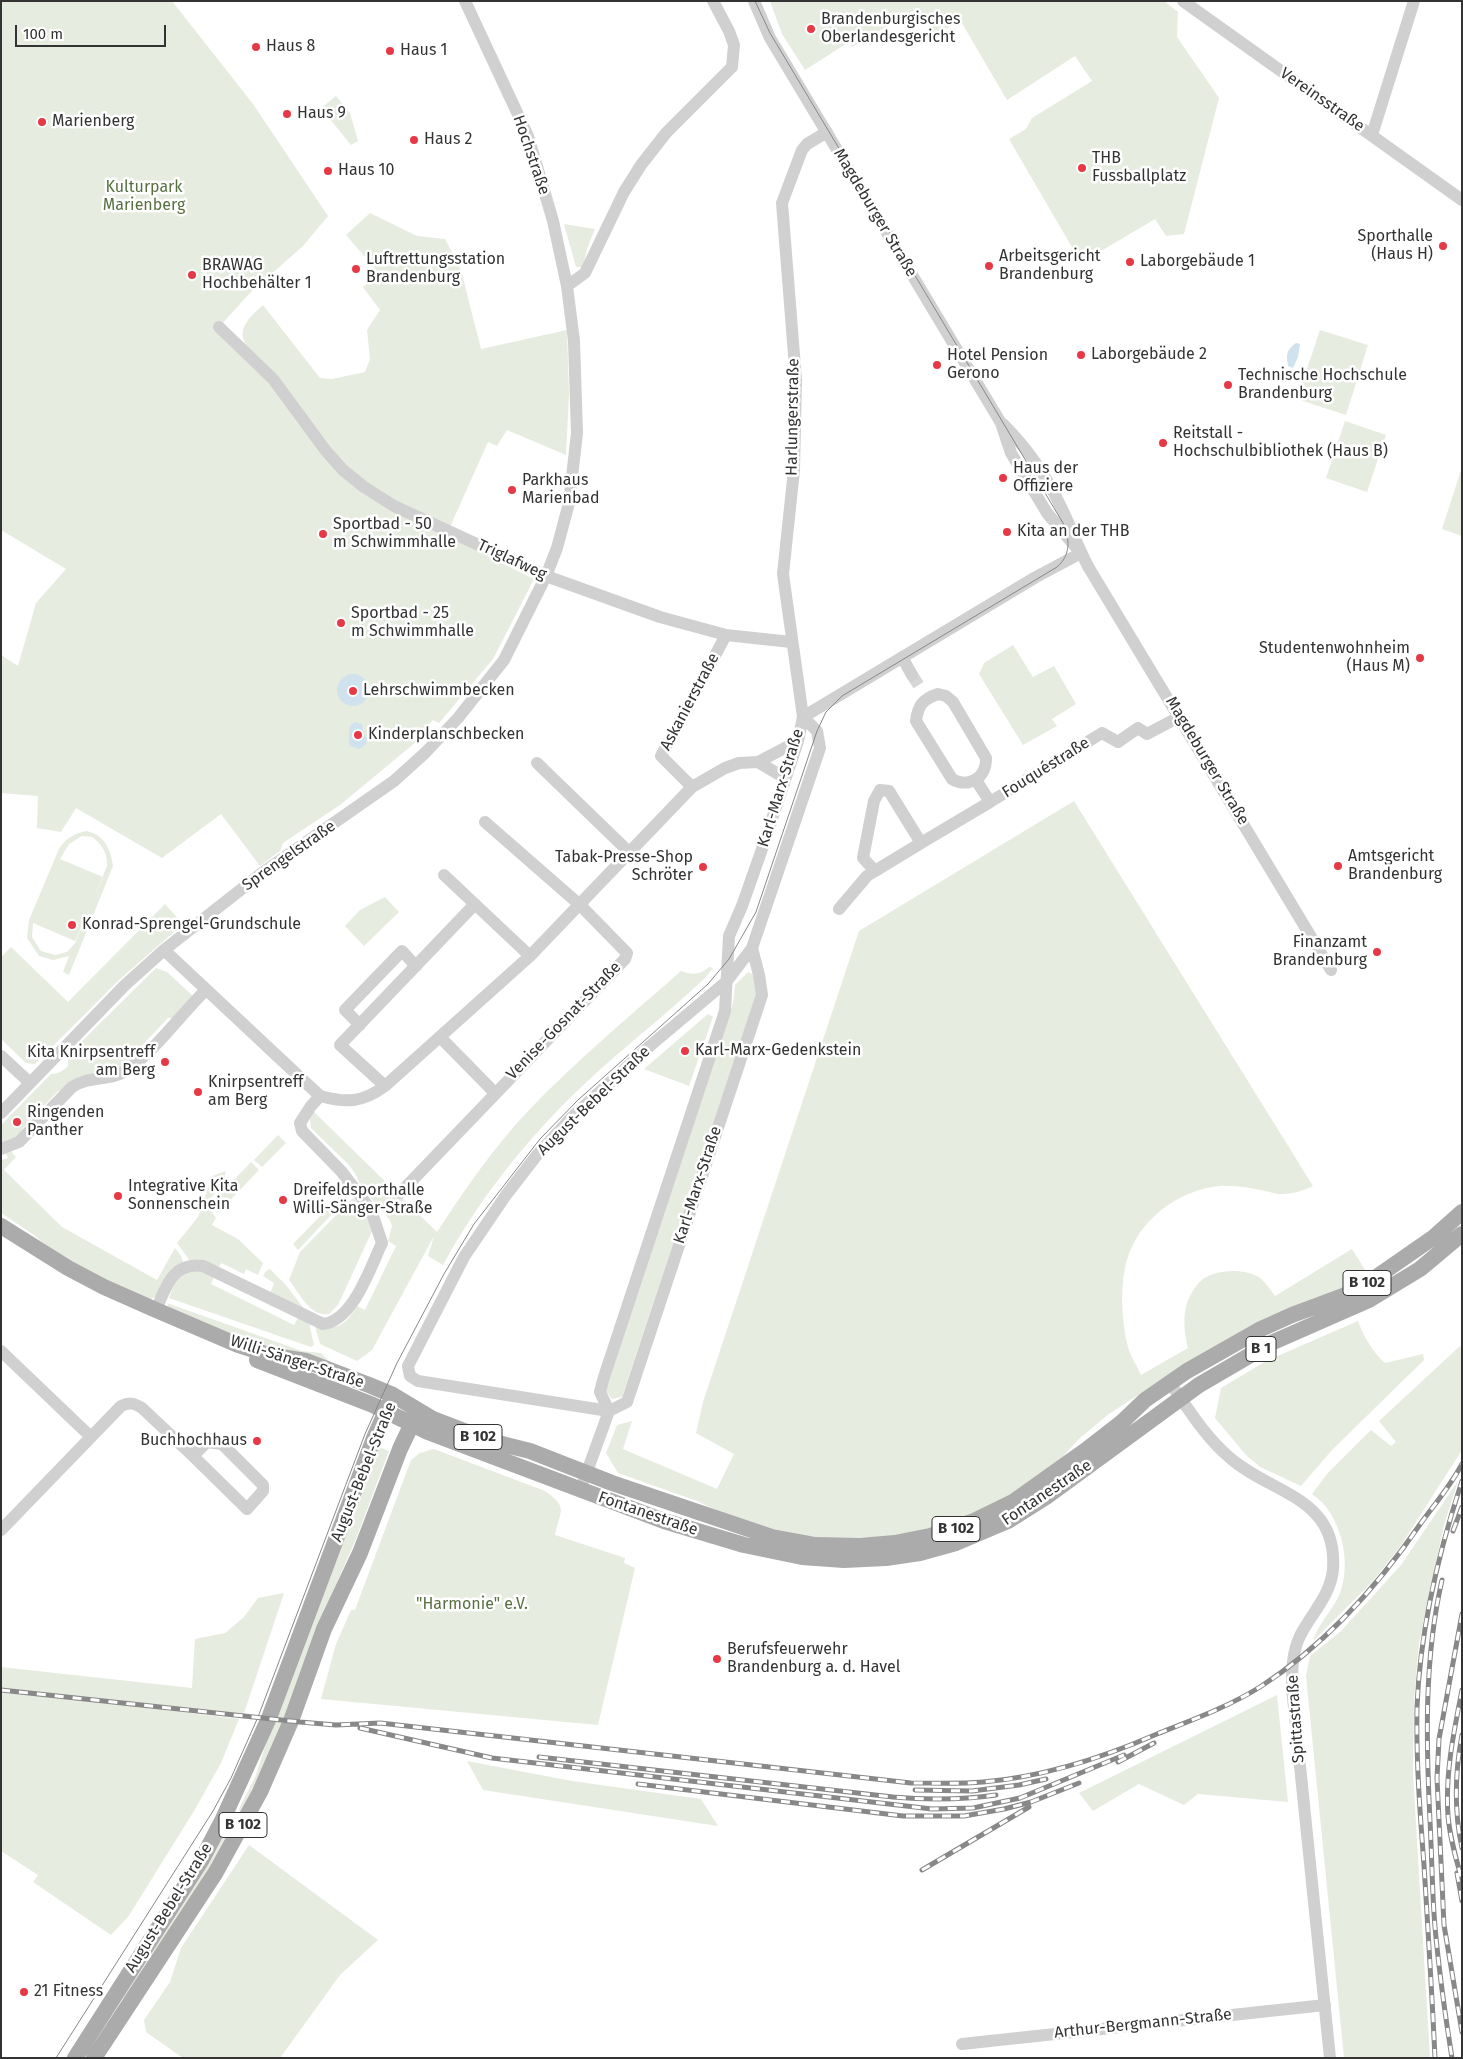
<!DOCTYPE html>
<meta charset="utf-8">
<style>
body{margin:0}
#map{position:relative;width:1463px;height:2059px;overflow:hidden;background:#fff;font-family:"Fira Sans",sans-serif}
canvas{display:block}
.frame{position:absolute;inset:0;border:2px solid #333;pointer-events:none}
.scale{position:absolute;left:15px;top:25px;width:151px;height:22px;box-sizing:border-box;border:2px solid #333;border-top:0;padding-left:6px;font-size:15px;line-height:18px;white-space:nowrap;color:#333;-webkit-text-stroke:4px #fff;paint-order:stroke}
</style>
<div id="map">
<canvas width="1463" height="2059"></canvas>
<div class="frame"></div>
<div class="scale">100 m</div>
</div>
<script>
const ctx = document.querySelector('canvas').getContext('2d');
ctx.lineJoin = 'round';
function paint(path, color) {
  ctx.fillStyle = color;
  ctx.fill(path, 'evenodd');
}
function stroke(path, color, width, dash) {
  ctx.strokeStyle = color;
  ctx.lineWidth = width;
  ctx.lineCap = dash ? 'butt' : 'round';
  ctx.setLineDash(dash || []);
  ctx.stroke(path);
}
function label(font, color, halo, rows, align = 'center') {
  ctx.font = font + ' "Fira Sans",sans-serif';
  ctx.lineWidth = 5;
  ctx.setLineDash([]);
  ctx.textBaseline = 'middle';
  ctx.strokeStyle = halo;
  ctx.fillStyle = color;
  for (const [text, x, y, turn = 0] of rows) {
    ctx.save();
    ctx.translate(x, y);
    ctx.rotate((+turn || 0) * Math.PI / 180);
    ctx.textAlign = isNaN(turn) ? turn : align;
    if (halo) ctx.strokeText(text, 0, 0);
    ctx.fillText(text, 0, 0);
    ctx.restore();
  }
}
paint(new Path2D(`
 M1,1H172L253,104L328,216L303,246L250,293L219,327L270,383L323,455L435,530L534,579L493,659L439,723L433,720L421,733L422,737L340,805L283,843L280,851L260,866L221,814L162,858L76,808L61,832L37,828L38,796L1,793V655L18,666L36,603L66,569L1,530Z
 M770,1H1164L1178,12L1177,37L1219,98L1184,234L1166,236L1155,219L1081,263L1073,249L1009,139L1026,129L1032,118L1092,81L1075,56L1007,100L960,20L934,37L918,8L852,47L849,42L805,70L782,34Z
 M336,96L350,113L358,141L351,145L321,108Z
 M370,213L417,236L445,239L461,270L481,349L567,330L569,395L566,455L507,430L497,446L488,442L450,527C422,514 392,502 366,484C328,456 306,412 277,376C269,366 250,353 245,343C237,327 252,315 263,305L320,378L332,379L365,372L370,359L367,330L380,310L363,287L379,273L346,235Z
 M564,224L595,229L587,249L583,267H576Z
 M1320,330L1368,345L1346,415L1297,399Z
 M1345,421L1386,435L1367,492L1326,478Z
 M1462,467V536L1442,529Z
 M1013,645L1033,677L1054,666L1076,704L1052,719L1057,726L1023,745L979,674L984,663Z
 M1074,801L1313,1186C1304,1190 1294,1194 1284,1194C1278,1195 1271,1192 1265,1191C1250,1188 1236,1185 1220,1186C1176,1190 1134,1223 1125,1268C1120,1291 1122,1324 1128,1347C1131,1357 1137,1366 1141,1375L1188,1348C1184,1332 1182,1313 1189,1298C1192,1291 1197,1284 1203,1279C1217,1269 1246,1268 1260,1278C1266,1283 1270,1289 1275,1296L1352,1249L1369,1276L1152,1386L1109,1414L1080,1438L1050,1470L1020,1491L951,1524L890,1537L816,1539L760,1528L726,1515L697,1501L618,1473L606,1453L617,1425L632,1421L623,1449L717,1489L734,1454L696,1433L703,1402L859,931Z
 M86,831C104,834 111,850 113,866L69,975L63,972L69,956L53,960L39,956L27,938L29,920L59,849C66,838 74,834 86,831ZM82,836L92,837C102,844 108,854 107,866L75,943L67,952L55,955L41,951L32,937L33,923L75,941L103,877L60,859L69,844Z
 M385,897L399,912L364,946L345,926L360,910Z
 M165,904L183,924L119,980L35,1064L26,1063L1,1039V957L11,947L68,1002Z
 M709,967L713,968L704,979C668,1013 629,1043 593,1076C533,1131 482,1194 443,1265L428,1256L434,1236L372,1350L357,1361L320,1344L315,1326C337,1331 346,1325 357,1306L365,1310L396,1246L388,1241L392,1226L390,1220L361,1187L356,1175L349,1165L311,1128L310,1117L313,1111L437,1232C465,1189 494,1147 529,1110C576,1061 630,1016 681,971C692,975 700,975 709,967Z
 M156,968L167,972L194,997L175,1018H168L136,1052V1058L126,1067L64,1091H58L22,1129V1134L1,1147V1125L51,1074C58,1074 63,1071 68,1066V1055Z
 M748,972C758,975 755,987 756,996L622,1397L612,1399L605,1390L606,1384L733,1003L735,985Z
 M708,1014L713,1017L689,1086L644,1069Z
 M278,1135L286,1143L262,1167L254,1160Z
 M10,1150L16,1157L4,1170L62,1227L157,1280L175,1248L181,1256L184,1264L155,1297L149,1300L118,1287L55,1254L34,1235L1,1213V1160L8,1158L5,1152Z
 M251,1162L259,1170L240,1190L232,1182Z
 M226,1171L221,1187L211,1198L210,1209L216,1218L212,1225L238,1239L263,1263L258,1275L246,1269L244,1274L221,1263L218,1269L190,1261L177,1243L198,1217L212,1176Z
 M343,1181C348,1200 352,1194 337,1209L332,1205L341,1195L336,1189Z
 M230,1184L238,1192L217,1213C207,1201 221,1192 230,1184Z
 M353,1198L370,1216L373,1229L338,1305L329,1314C310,1317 300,1294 289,1280L300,1252Z
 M328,1208L333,1213L298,1250L293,1244Z
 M270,1269L285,1284L306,1311L270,1294L274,1283L263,1276L266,1271Z
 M197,1270L214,1277L211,1284L294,1325L298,1318L309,1323L314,1345L311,1347L169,1298C176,1278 177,1276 197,1270Z
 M167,1303L302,1351L321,1353L330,1362L285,1355L169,1309Z
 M1358,1321C1364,1337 1372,1351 1385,1363L1423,1354L1424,1360L1332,1450L1301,1486L1260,1467L1246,1455L1215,1418L1221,1388L1266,1361Z
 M1460,1346L1462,1347V1450L1400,1547L1372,1582L1313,1641C1318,1623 1333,1611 1340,1593C1350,1567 1344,1530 1326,1507C1323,1502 1317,1498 1312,1494L1327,1474L1371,1430L1391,1446L1396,1442L1379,1421Z
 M377,1446L389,1451L356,1539L327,1605L285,1718L274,1717Z
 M434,1449L545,1491C569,1508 560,1510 555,1535L625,1558L624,1563L635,1568L598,1725L321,1699L336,1644L351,1610H355L411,1460L420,1453Z
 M1458,1481L1444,1525L1419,1643L1414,1700L1413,1774L1430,2058H1344L1306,1676L1310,1656L1341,1631L1401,1565Z
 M284,1593L243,1716L84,1700L239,1719L221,1763L194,1811L128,1917L111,1935L33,1882L38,1875L1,1851V1693H16L1,1689V1667L192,1688L195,1639L225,1633L244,1617L258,1598Z
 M1277,1695L1288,1802L1198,1794L1184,1805L1139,1784L1093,1811L1079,1793Z
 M273,1721L284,1722L266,1764L240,1812L239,1809L256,1775Z
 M467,1761L572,1781L701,1799L718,1826L483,1790Z
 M222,1831L231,1836L125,1999L123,1998Z
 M249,1845L378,1940L340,1975L280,2058H183L146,2032L144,2020L170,1982L181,1948Z`), '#e6ecdf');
paint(new Path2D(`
 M1296,343L1300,344L1298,357L1293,368L1288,366C1286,355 1286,350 1296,343Z
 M337 690a16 16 0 1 1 32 0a16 16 0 1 1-32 0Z
 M355,722L362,724L363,732L367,739L365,745L359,749L350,746C348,739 349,732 350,726Z`), '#cfe2ee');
stroke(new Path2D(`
 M912,675L921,689`), '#d6d6d6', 12, [12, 6]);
stroke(new Path2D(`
 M754,1L770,38L1001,423L1011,453L1047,513L1081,553
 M1183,1L1462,200
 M1372,135L1414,1
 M567,286L585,273L624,192L641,165L666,133L732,67L734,45L729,31L713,1
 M219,327L273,379L326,451L343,470L364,487L394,506L546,576L660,617L726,635L791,642
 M1003,424C1027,448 1047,477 1061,507C1071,527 1078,548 1089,568L1331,970
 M902,657L912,675
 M938,694L946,696L953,702L986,758C987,777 969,789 952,779L916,721C918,705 923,699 938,694Z
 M803,717L1036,577L1081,553
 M758,762L785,778
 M537,763L629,852
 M976,780L990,802L1102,733L1118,742L1138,728L1147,734L1179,717
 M692,787L661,756L726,635
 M875,871L921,843
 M444,875L530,956
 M839,909L867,876L875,871L863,858L874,801L880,790L889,791L921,843L990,802
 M164,950L320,1096C346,1103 362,1103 385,1086L530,956L692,787L725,768L739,763L758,762L798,741
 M360,1025L345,1010L402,951L416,966
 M440,1037L495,1093
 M1,1056L30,1083
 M385,1086L340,1045L475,904
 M1,1113L125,985L164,950L262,873L394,781L425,753L458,718L504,660L546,576L557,548L569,503L577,433L574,341L567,286L553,221L528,136L465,1
 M1,1149L19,1142L72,1087C90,1075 110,1082 127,1070C156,1050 180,1015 206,990
 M400,1193L625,959L627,953L580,905L485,822
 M156,1310C166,1287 172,1262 203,1266L323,1324C353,1321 370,1268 382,1243L371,1210L341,1171L302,1131L300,1123L311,1106L320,1096
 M1,1351L91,1437
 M1170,1383C1188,1408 1205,1437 1229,1457C1270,1494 1338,1496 1333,1569C1331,1595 1311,1614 1300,1636C1292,1653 1292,1670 1292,1688L1330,2058
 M609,1411L600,1392L603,1380L725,1011L729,936L742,906L761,852L798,741L803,717L783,574L794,470L796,380L782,203L802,150L807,144L827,132
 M609,1411L418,1381L410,1376L408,1366L464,1257L506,1195L537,1155L570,1119L651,1045L727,981L752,948L820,748L817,731L803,717
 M207,1442L222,1444L263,1485V1491L247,1509L193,1456Z
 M584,1480L609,1411L627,1402L762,995L759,975L752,948
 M1,1530L121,1406C129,1402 134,1403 142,1408L193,1456
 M962,2044L1325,2005`), '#d0d0d0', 12);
stroke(new Path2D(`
 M1,1226L68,1268L104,1287L156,1310L238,1345L269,1355L306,1361L369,1385L393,1395L433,1419L490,1441L530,1451L612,1483L772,1537L815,1545L860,1546L895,1543L930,1536L974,1521L1013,1502L1086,1450L1122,1422L1145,1400L1187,1371L1261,1329L1292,1315L1343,1296L1362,1287L1434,1237L1462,1212
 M257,1360L373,1405L428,1432L664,1521L744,1545L802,1557L844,1560L886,1558L920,1553L956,1543L1008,1521L1046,1497L1199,1385L1271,1343L1369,1300L1420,1269L1462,1234
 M75,2058L201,1861L222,1821L269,1718L374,1438L390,1402
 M94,2058L216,1872L260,1792L291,1721L324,1629L360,1553L400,1449L416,1415`), '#ababab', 16);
stroke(new Path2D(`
 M56,2058L213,1811L231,1778L258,1717L365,1434L397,1363L444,1274L474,1224L540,1139L578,1100L708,984L729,959L756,912L817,731L826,712L842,696L1057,567C1071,555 1070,539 1063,523L770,33L755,1`), '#888', 1);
const rail = new Path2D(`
 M1453,1531L1462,1507
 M1442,1580C1424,1659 1426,1741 1430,1821C1432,1856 1432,1892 1435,1927C1439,1971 1445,2014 1452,2058
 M1462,1614L1439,1739L1437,1778L1444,1925L1462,2032
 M1,1690L300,1722L336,1725L380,1723L911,1783C935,1783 959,1784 983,1782C1043,1777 1102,1758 1157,1734C1192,1720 1228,1707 1260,1687C1325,1645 1378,1586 1421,1523C1435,1504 1451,1485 1462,1464
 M1462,1690C1454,1731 1445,1773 1448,1816C1450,1838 1456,1859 1462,1880
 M360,1728L492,1758L932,1809L973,1808L1020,1798L1124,1755
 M1462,1735C1455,1772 1454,1811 1462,1848
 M539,1757L893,1797C928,1800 961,1800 996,1795
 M1118,1762L1154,1743
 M638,1784L903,1816H964L1004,1809L1031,1802L1079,1783
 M915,1790L972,1791L1019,1785L1046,1779
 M922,1870L1029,1807
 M1457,1873L1462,1901
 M1435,2058C1432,1994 1428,1929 1424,1865C1420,1813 1416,1760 1417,1707C1420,1630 1438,1554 1462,1481`);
stroke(rail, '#888', 5);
stroke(rail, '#fff', 3, [9]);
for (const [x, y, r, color] of [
 [811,29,5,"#e63946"],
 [256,47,5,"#e63946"],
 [390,51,5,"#e63946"],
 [287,114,5,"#e63946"],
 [42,122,5,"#e63946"],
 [414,140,5,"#e63946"],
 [1082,168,5,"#e63946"],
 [328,171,5,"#e63946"],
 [1443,246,5,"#e63946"],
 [1130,262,5,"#e63946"],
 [989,266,5,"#e63946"],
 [356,269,5,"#e63946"],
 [192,275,5,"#e63946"],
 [1081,355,5,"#e63946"],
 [937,365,5,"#e63946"],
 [1228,385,5,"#e63946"],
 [1163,443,5,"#e63946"],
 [1003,478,5,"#e63946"],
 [512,490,5,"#e63946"],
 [1007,532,5,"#e63946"],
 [323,534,5,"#e63946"],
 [341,623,5,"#e63946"],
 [1420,658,5,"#e63946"],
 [353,691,5,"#e63946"],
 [358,735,5,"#e63946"],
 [1338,866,5,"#e63946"],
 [703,867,5,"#e63946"],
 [72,925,5,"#e63946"],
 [1377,952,5,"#e63946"],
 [685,1051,5,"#e63946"],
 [165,1062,5,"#e63946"],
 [198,1092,5,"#e63946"],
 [17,1122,5,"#e63946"],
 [118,1196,5,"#e63946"],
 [283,1200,5,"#e63946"],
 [257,1441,5,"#e63946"],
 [717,1659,5,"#e63946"],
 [24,1992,5,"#e63946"]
]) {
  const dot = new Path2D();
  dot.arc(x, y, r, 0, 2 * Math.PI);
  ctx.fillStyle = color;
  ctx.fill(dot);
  stroke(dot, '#fff', 2);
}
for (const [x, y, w] of [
 [1367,1283,48],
 [1261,1349,30],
 [478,1437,48],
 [956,1529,48],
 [243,1825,48]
]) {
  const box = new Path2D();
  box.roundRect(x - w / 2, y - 12.5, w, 25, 4);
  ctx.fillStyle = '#fff';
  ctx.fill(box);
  stroke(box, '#333', 1);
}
label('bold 15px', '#333', null, [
 ["B 102",1367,1283],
 ["B 1",1261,1349],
 ["B 102",478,1437],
 ["B 102",956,1529],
 ["B 102",243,1825]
]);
label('16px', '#333', '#fff', [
 ["Brandenburgisches",821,20],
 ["Oberlandesgericht",821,38],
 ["Haus 8",266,47],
 ["Haus 1",400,51],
 ["Haus 9",297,114],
 ["Marienberg",52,122],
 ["Haus 2",424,140],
 ["THB",1092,159],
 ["Fussballplatz",1092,177],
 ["Haus 10",338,171],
 ["Sporthalle",1433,237,"right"],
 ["(Haus H)",1433,255,"right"],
 ["Arbeitsgericht",999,257],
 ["Brandenburg",999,275],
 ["Luftrettungsstation",366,260],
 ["Brandenburg",366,278],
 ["Laborgebäude 1",1140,262],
 ["BRAWAG",202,266],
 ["Hochbehälter 1",202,284],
 ["Laborgebäude 2",1091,355],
 ["Hotel Pension",947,356],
 ["Gerono",947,374],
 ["Technische Hochschule",1238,376],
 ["Brandenburg",1238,394],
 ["Reitstall -",1173,434],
 ["Hochschulbibliothek (Haus B)",1173,452],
 ["Haus der",1013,469],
 ["Offiziere",1013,487],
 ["Parkhaus",522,481],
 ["Marienbad",522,499],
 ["Sportbad - 50",333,525],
 ["m Schwimmhalle",333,543],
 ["Kita an der THB",1017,532],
 ["Sportbad - 25",351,614],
 ["m Schwimmhalle",351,632],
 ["Studentenwohnheim",1410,649,"right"],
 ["(Haus M)",1410,667,"right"],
 ["Lehrschwimmbecken",363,691],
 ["Kinderplanschbecken",368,735],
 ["Amtsgericht",1348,857],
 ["Brandenburg",1348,875],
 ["Tabak-Presse-Shop",693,858,"right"],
 ["Schröter",693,876,"right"],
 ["Konrad-Sprengel-Grundschule",82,925],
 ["Finanzamt",1367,943,"right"],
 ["Brandenburg",1367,961,"right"],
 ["Karl-Marx-Gedenkstein",695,1051],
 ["Kita Knirpsentreff",155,1053,"right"],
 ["am Berg",155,1071,"right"],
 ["Knirpsentreff",208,1083],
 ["am Berg",208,1101],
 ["Ringenden",27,1113],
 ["Panther",27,1131],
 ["Integrative Kita",128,1187],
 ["Sonnenschein",128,1205],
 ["Dreifeldsporthalle",293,1191],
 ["Willi-Sänger-Straße",293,1209],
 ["Buchhochhaus",247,1441,"right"],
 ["Berufsfeuerwehr",727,1650],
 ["Brandenburg a. d. Havel",727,1668],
 ["21 Fitness",34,1992]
], 'left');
label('16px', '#333', '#fff', [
 ["Vereinsstraße",1322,100,35],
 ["Hochstraße",531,155,71],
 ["Magdeburger Straße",875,213,59],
 ["Harlungerstraße",793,417,-89],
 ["Triglafweg",512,560,25],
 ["Askanierstraße",690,702,-62],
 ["Magdeburger Straße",1207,761,59],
 ["Fouquéstraße",1046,768,-32],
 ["Karl-Marx-Straße",781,788,-73],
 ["Sprengelstraße",289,856,-35],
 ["Venise-Gosnat-Straße",564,1021,-46],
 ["August-Bebel-Straße",594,1101,-44],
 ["Karl-Marx-Straße",698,1185,-72],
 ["Willi-Sänger-Straße",297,1362,18],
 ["August-Bebel-Straße",364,1472,-68],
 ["Fontanestraße",1047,1493,-34],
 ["Fontanestraße",648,1514,19],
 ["Spittastraße",1296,1719,-94],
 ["August-Bebel-Straße",169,1908,-58],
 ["Arthur-Bergmann-Straße",1143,2024,-6]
]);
label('16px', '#56703f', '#fff', [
 ["Kulturpark",144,188],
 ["Marienberg",144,206],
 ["\"Harmonie\" e.V.",472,1605]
]);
</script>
